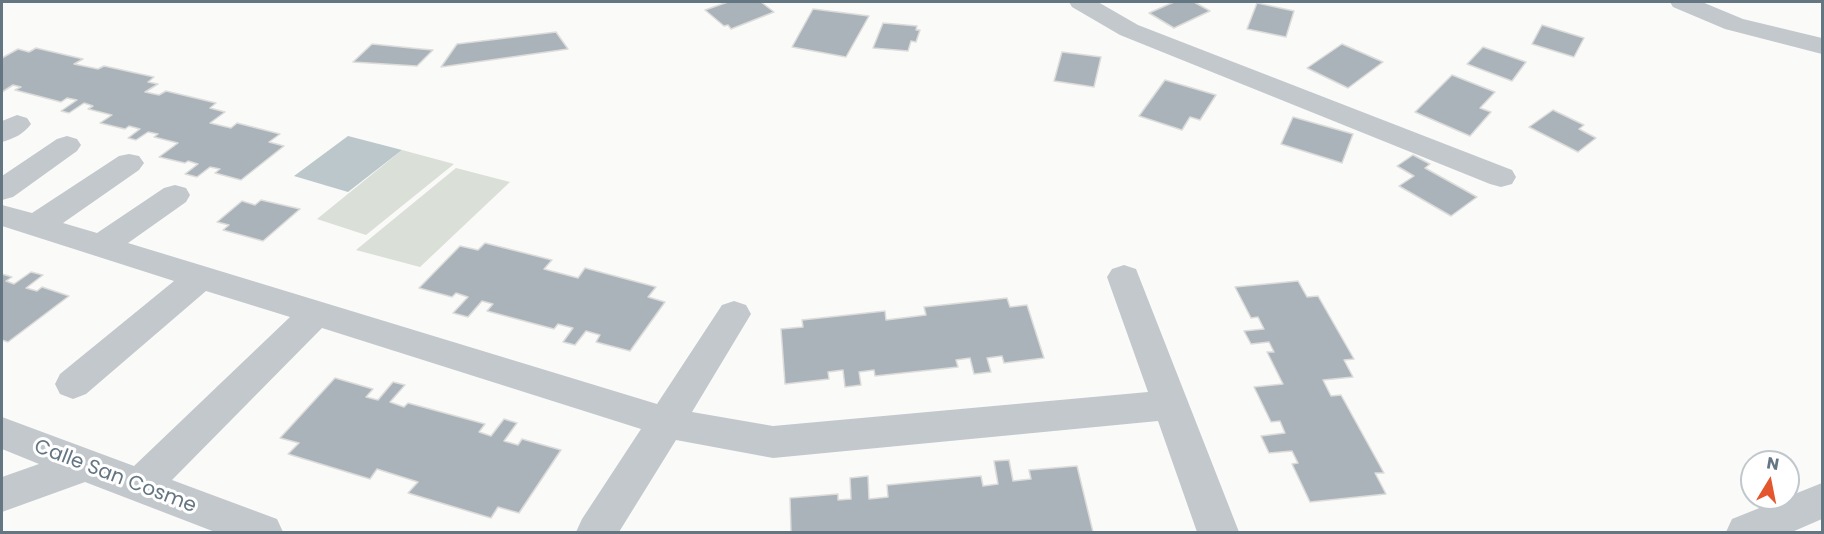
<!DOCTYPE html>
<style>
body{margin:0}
#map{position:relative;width:1824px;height:534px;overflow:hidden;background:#fafaf8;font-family:Poppins,sans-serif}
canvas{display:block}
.frame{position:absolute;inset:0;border:3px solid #657683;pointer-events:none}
.north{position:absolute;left:1740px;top:450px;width:60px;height:60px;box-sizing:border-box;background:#fff;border:2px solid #c1c8cd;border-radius:50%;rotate:10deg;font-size:16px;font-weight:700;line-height:24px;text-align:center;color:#657683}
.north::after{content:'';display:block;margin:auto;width:21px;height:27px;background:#e4572e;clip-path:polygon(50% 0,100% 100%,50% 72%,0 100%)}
</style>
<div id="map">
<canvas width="1824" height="534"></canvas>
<div class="frame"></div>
<div class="north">N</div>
</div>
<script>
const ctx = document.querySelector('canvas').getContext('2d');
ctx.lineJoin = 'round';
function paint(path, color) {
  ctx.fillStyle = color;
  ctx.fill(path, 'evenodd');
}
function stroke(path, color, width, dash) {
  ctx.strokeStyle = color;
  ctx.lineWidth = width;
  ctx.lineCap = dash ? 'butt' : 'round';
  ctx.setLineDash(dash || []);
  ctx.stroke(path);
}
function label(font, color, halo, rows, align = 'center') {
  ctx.font = font + ' Poppins,sans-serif';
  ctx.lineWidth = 6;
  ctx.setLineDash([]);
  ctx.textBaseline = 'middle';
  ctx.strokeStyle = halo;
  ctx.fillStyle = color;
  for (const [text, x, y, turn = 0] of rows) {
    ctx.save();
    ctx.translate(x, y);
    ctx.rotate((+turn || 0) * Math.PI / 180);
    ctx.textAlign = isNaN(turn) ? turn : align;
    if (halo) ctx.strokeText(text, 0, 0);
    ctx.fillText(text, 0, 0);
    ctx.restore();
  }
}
paint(new Path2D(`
 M402,150L454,164L366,235L317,219Z
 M456,168L510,182L420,267L356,250Z`), '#dadfd7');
paint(new Path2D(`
 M348,136L402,150L348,192L294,176Z`), '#bbc7cb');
const building = new Path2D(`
 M728,2H761L774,12L731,29L728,25L724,26L705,10Z
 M1174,2H1194L1210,11L1174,28L1149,13Z
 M1257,3L1294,11L1286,37L1247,29Z
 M813,9L869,16L846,57L792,47Z
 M883,23L917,26L916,30H920L916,42L911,41L908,51L873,48Z
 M1542,25L1584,38L1574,57L1532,44Z
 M556,32L568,49L441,67L457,44Z
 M372,44L421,49L433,50L417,66L353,62Z
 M1342,44L1383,62L1348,88L1307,68Z
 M1483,47L1523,61L1526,62L1512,81L1467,64Z
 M36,48L83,59L74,64L98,69L104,66L154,77L148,82L158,84L145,92L159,95L166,91L216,103L210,108L225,112L210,123L231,128L237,123L280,134L269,142L284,146L241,180L215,173L220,169L210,167L197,177L185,174L198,164L188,161L185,163L159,157L178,143L154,137L158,134L148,132L136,140L128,138L140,129L129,126L125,129L100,123L112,115L88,109L93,106L84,103L69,113L61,111L77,100L67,98L61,102L15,90L21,87L13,85L2,92V58L18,49L29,52Z
 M1062,52L1101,57L1094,87L1054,81Z
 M1452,75L1495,92L1480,108L1491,112L1470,136L1415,112Z
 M1165,80L1216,95L1200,120L1190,117L1182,130L1139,116Z
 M1553,110L1584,125L1579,129L1596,138L1578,152L1529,127Z
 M1293,117L1353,134L1342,163L1281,144Z
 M1413,155L1430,164L1425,168L1477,197L1451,216L1399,186L1414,176L1397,166Z
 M261,200L300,209L263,241L223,230L229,225L217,222L242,201L255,205Z
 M485,243L552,260L544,269L578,278L585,268L656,287L648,297L665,302L630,351L596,342L600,335L586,331L575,345L563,342L573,328L558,324L554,329L487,311L493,304L482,301L468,317L453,313L468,297L456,293L452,297L419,288L460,246L478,250Z
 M31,272L43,275L26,288L37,291L42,287L69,296L8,342L2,340V274L12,277L6,281L14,284Z
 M1298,281L1307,297L1318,296L1354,359L1344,360L1353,377L1323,380L1331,396L1341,395L1384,473H1375L1386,494L1310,502L1292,464L1298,463L1292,451L1269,453L1261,436L1285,433L1280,421L1271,422L1254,387L1283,384L1267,352H1274L1269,342L1251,344L1244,331L1264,329L1258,317L1251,318L1235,287Z
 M1007,298L1010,307L1027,305L1044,358L1004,363L1002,356L987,358L991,372L974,374L970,358L956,360L958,367L875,376L874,370L859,372L861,385L845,387L843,370L828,372L829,379L785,384L781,329L803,327L802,320L885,311L886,320L926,315L924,307Z
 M335,378L373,389L366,397L378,400L393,382L405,385L390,402L404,407L408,403L485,424L479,432L491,436L504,419L517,423L504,441L518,445L522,439L561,450L519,513L498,507L491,518L408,493L418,482L377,469L370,479L288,454L299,443L280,438Z
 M1009,460L1013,481L1031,479L1029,470L1077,466L1093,532H791L790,498L838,494V500L851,499L850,478L868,476L869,499L888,497L887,485L981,476L983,486L998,484L994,461Z`);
paint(building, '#aab3b9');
stroke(building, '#dcdcda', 1.5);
paint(new Path2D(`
 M1069,2H1098L1138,25L1512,170L1516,177L1512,184L1501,187L1490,184L1120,35L1072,7Z
 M1670,2H1702L1743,19L1822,38V54L1725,29L1673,7Z
 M17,115L27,118L31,124C24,134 13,139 2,142V121Z
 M67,136L77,139L81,145L77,151L13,197L2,200V176L57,139Z
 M129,154L139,156L144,163L139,170L63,223L97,233L164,188L175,185L186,188L190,195L186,202L128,243L657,404L722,305L734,301L746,305L751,314L692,412L773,426L1148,392L1107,277L1112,269L1124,265L1136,269L1239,532H1197L1158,421L773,458L676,440L619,532H576L582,519L641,429L322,328L172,480L277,519L283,532H215L85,482L2,512V477L39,464L2,449V417L134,466L290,317L206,291L86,394L73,399L60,394L55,384L60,374L174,281L2,226V205L32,213L119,156Z
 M1822,483V519L1792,532H1726L1732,519Z`), '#c3c8cc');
label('20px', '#657683', '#fff', [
 ["Calle San Cosme",115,477,21]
]);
</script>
